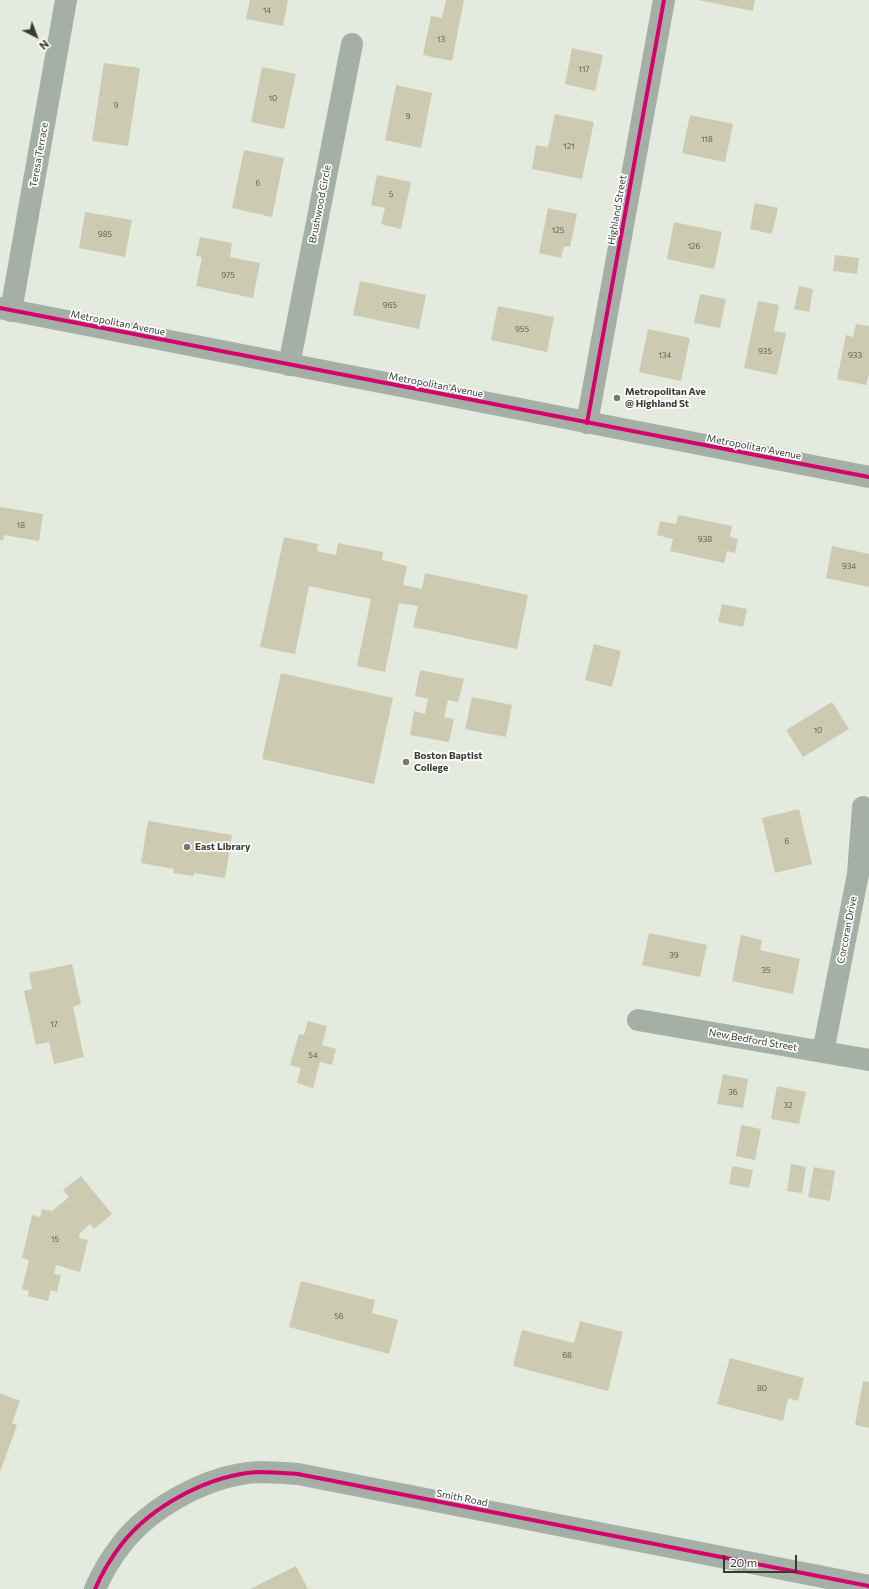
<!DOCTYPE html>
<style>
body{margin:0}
#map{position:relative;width:869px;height:1589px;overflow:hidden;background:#e4eadd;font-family:Commissioner,sans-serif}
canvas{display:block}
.north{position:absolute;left:16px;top:16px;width:40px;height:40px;-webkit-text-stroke:3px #fff;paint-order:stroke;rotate:138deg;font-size:11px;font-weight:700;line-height:16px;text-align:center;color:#383b32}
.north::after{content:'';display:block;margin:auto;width:14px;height:18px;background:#383b32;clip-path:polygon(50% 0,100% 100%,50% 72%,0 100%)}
.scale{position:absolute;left:723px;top:1555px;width:74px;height:18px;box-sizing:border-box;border:2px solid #383b32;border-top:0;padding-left:5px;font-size:12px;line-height:14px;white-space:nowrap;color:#383b32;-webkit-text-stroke:3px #fff;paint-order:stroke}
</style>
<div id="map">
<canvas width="869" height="1589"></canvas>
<div class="north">N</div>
<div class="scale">20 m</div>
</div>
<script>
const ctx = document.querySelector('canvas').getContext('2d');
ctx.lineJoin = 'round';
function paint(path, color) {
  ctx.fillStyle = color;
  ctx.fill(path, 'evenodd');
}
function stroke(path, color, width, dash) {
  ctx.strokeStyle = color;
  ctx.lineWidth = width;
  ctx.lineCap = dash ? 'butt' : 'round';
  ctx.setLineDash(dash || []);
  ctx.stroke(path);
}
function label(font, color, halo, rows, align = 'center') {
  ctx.font = font + ' Commissioner,sans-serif';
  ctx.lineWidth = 3.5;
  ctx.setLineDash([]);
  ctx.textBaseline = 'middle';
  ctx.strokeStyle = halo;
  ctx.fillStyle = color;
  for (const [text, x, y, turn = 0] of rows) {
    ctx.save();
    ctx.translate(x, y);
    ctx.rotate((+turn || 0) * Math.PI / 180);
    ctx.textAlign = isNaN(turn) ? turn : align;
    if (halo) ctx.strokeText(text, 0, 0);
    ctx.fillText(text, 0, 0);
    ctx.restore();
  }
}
paint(new Path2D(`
 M250,0H288L283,26L246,19Z
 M446,0H464L452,61L423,55L431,16L442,18Z
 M698,0H755L753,11Z
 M572,48L603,55L595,91L565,84Z
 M104,63L140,68L128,146L92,141Z
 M262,67L296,74L284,129L251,122Z
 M396,85L432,93L421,148L385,140Z
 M555,114L594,122L582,179L532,169L536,145L548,147Z
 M690,115L733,124L725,162L682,153Z
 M244,150L284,158L272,217L232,208Z
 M377,175L411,182L401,229L381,224L385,208L371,205Z
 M755,203L778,208L772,234L750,229Z
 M548,208L577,214L570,247L564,246L561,258L539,253Z
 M85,212L132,220L125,257L79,248Z
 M674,222L722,232L714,269L667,259Z
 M200,237L232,243L230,257L260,263L253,298L196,286L202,257L196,256Z
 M835,255L859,258L857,274L833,271Z
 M360,281L426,295L419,329L353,315Z
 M799,286L813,289L809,312L794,309Z
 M700,294L726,299L720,328L694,323Z
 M758,301L779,305L774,331L786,333L777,375L744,368Z
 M498,306L554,317L547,352L491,340Z
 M856,324L869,326V374L866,385L837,379L846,335L853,337Z
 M648,329L690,338L681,381L639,372Z
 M0,507L43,514L39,541L4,535L3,541L0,540Z
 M678,515L732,526L730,537L738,539L735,553L727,551L724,563L670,551L673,539L657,535L660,521L676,524Z
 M284,537L318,544L317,551L336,555L338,543L383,552L382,560L407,566L403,585L422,589L425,573L528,595L517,649L413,627L418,606L399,603L385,672L357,666L371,599L309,586L295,654L260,647Z
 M832,546L869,554V587L826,578Z
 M722,604L747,609L743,627L718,622Z
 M594,644L621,651L612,687L585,680Z
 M420,670L464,679L458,702L448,700L444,717L454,719L449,742L410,735L414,711L425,714L428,699L415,696Z
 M281,673L393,698L374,784L262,759Z
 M472,697L512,705L506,737L465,729Z
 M832,702L849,729L803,757L786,730Z
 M799,809L812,864L775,873L762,818Z
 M148,821L232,835L225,878L194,873L193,876L173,873L174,869L141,863Z
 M649,933L707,945L700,977L642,965Z
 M741,935L762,940L760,950L800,959L793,994L732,981Z
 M72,964L81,1004L73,1007L84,1057L54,1064L49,1042L36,1045L24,991L32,989L29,973Z
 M308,1021L327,1026L322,1045L336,1049L332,1065L320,1062L313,1088L297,1083L301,1068L290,1065L299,1034L304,1035Z
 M723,1074L748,1079L743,1108L717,1104Z
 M777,1086L806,1092L799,1124L771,1119Z
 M741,1125L761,1129L755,1160L736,1156Z
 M791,1164L806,1167L802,1193L787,1191Z
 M732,1166L753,1170L749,1188L729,1184Z
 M814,1167L835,1171L830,1201L808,1197Z
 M81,1176L112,1214L94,1229L90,1224L80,1233L79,1238L88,1240L80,1272L56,1265L54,1274L61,1275L57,1292L51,1290L48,1301L28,1296L29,1291L22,1289L29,1260L22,1258L32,1215L40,1217L42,1209L52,1211L69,1197L63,1190Z
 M301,1281L375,1300L372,1313L398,1320L389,1354L289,1327Z
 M580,1321L623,1332L608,1391L513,1366L522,1330L574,1343Z
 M730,1358L804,1378L798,1401L788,1398L783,1421L717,1404Z
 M863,1381L869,1382V1428L855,1425Z
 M0,1393L20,1401L12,1423L17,1425L0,1472Z
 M296,1566L308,1589H250Z`), '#cccbb2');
stroke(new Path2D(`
 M0,308L869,477
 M11,311L66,0
 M289,365L352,44
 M587,423L664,0
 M638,1020L869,1060
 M823,1052L858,874L863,807
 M95,1589C102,1573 111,1558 121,1545C151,1506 209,1475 258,1472C271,1472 284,1473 298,1474L869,1586`), '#a4afa6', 22);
stroke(new Path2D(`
 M0,308L869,477
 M587,423L664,0
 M95,1589C102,1573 111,1558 121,1545C151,1506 209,1475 258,1472C271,1472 284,1473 298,1474L869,1586`), '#d6006c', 4);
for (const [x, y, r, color] of [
 [617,398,4,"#74786e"],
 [406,762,4,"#74786e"],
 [187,847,4,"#74786e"]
]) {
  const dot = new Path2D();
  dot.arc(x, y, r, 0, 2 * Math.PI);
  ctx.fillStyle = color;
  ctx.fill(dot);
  stroke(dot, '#fff', 1.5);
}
label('8px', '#5d5f52', null, [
 ["14",267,10],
 ["13",441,39],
 ["117",584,69],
 ["10",273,98],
 ["9",116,105],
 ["9",408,116],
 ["118",707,139],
 ["121",569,146],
 ["6",258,183],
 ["5",391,194],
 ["125",558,230],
 ["985",105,234],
 ["126",694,246],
 ["975",228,275],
 ["965",390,305],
 ["955",522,329],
 ["935",765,351],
 ["134",665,355],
 ["933",855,355],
 ["18",21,525],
 ["938",705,539],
 ["934",849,566],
 ["10",818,730],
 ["6",787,841],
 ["39",674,955],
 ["35",766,970],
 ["17",54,1024],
 ["54",313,1055],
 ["36",733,1092],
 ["32",788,1105],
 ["15",55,1239],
 ["56",339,1316],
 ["68",567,1355],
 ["80",762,1388]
]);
label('10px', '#383b32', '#fff', [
 ["Teresa Terrace",39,155,-80],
 ["Brushwood Circle",320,204,-79],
 ["Highland Street",617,210,-80],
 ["Metropolitan Avenue",118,323,11],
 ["Metropolitan Avenue",436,385,11],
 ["Metropolitan Avenue",754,447,11],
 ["Corcoran Drive",847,930,-79],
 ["New Bedford Street",753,1040,10],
 ["Smith Road",462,1498,11]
]);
label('bold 10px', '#383b32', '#fff', [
 ["Metropolitan Ave",625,392],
 ["@ Highland St",625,404],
 ["Boston Baptist",414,756],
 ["College",414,768],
 ["East Library",195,847]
], 'left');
</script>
